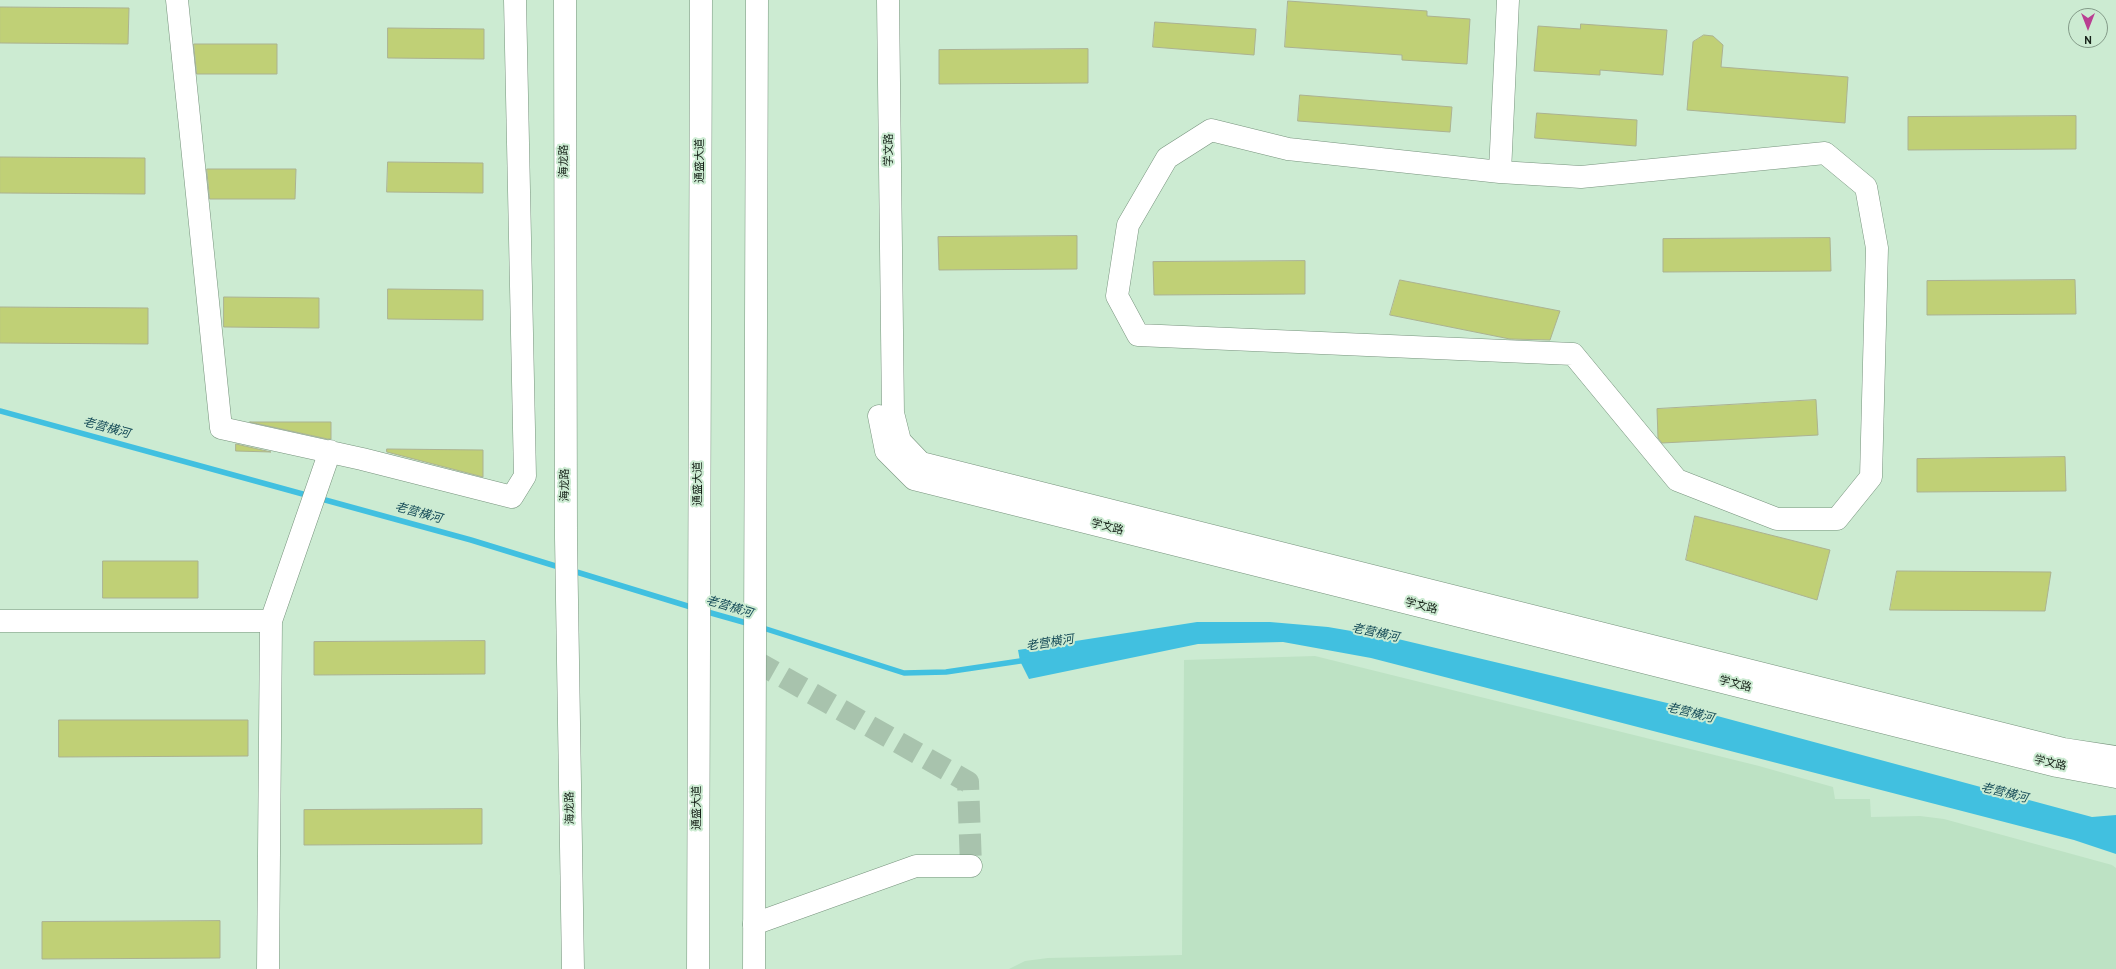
<!DOCTYPE html>
<meta charset="utf-8">
<style>
body{margin:0}
#map{position:relative;width:2116px;height:969px;overflow:hidden;background:#ccebd2;font-family:Overpass,sans-serif}
canvas{display:block}
.north{position:absolute;left:2068px;top:8px;width:40px;height:40px;box-sizing:border-box;background:#ccebd2;border:1px solid #839a88;border-radius:50%;rotate:180deg;font-size:11px;font-weight:700;line-height:16px;text-align:center;color:#162118}
.north::after{content:'';display:block;margin:auto;width:14px;height:18px;background:#b93f92;clip-path:polygon(50% 0,100% 100%,50% 72%,0 100%)}
</style>
<div id="map">
<canvas width="2116" height="969"></canvas>
<div class="north">N</div>
</div>
<script>
const ctx = document.querySelector('canvas').getContext('2d');
ctx.lineJoin = 'round';
function paint(path, color) {
  ctx.fillStyle = color;
  ctx.fill(path, 'evenodd');
}
function stroke(path, color, width, dash) {
  ctx.strokeStyle = color;
  ctx.lineWidth = width;
  ctx.lineCap = dash ? 'butt' : 'round';
  ctx.setLineDash(dash || []);
  ctx.stroke(path);
}
function label(font, color, halo, rows, align = 'center') {
  ctx.font = font + ' Overpass,"Noto Sans SC",sans-serif';
  ctx.lineWidth = 4;
  ctx.setLineDash([]);
  ctx.textBaseline = 'middle';
  ctx.strokeStyle = halo;
  ctx.fillStyle = color;
  for (const [text, x, y, turn = 0] of rows) {
    ctx.save();
    ctx.translate(x, y);
    ctx.rotate((+turn || 0) * Math.PI / 180);
    ctx.textAlign = isNaN(turn) ? turn : align;
    if (halo) ctx.strokeText(text, 0, 0);
    ctx.fillText(text, 0, 0);
    ctx.restore();
  }
}
paint(new Path2D(`
 M1315,656L1759,766L1833,787L1835,799H1870L1871,817L1920,816L1944,819L2112,865L2116,868V969H1009L1025,961L1048,958L1182,955L1184,660Z`), '#bde2c4');
paint(new Path2D(`
 M1197,622H1270L1328,627L1398,639L1684,707L2092,817L2116,815V854L2074,840L1464,682L1371,658L1283,642L1198,644L1029,679L1020,661L1018,650Z`), '#41c0e0');
stroke(new Path2D(`
 M0,411L310,496
 M318,498L471,540L562,568
 M570,570L694,608
 M704,611L750,624
 M760,627L904,673L946,672L1027,660`), '#41c0e0', 5.5);
const building = new Path2D(`
 M1288,1L1427,11V16L1470,19L1467,64L1402,60V55L1285,47Z
 M0,7L129,8L128,44L0,43Z
 M1155,22L1256,29L1254,55L1153,47Z
 M1581,24L1667,30L1663,75L1600,70V75L1534,71L1538,26L1580,29Z
 M388,28L484,29V59L388,58Z
 M1704,35L1713,36L1723,45L1721,67L1848,77L1845,123L1687,110L1693,42Z
 M194,44H277V74H197Z
 M1088,49V83L939,84V50Z
 M1300,95L1452,107L1450,132L1298,121Z
 M1537,113L1637,120L1636,146L1535,138Z
 M2076,116V149L1908,150V117Z
 M0,157L145,158V194L0,193Z
 M388,162L483,163V193L387,192Z
 M207,169H296L295,199H210Z
 M1077,236V269L939,270L938,237Z
 M1830,238L1831,271L1663,272V239Z
 M1305,261V294L1154,295L1153,262Z
 M1400,280L1560,311L1550,340L1510,339L1390,315Z
 M2075,280L2076,314L1927,315V281Z
 M388,289L483,290V320L388,319Z
 M224,297L319,298V328L224,327Z
 M0,307L148,308V344L0,343Z
 M1816,400L1818,435L1662,443L1658,438L1657,409Z
 M250,422H331V439H328Z
 M236,444L271,452L236,451Z
 M387,449L483,450V477L387,452Z
 M2065,457L2066,491L1917,492V459Z
 M1695,516L1830,550L1817,600L1686,560Z
 M103,561H198V598H103Z
 M1897,571L2051,572L2045,611L1890,610Z
 M485,641V674L314,675V642Z
 M59,720H248V756L59,757Z
 M482,809V844L304,845V810Z
 M220,921V958L42,959V922Z`);
paint(building, '#c0d076');
stroke(building, '#abb291', 1);
stroke(new Path2D(`
 M755,661L968,782L971,866`), '#a8c3ad', 22, [22, 11]);
const minor = new Path2D(`
 M177,0L221,428L362,459L512,497L525,476L515,0
 M565,0L566,538L573,969
 M888,0L893,413L900,441L921,463L2063,749L2116,757
 M1211,130L1288,149L1500,172L1581,177L1825,153L1866,187L1877,248L1871,477L1837,519H1777L1677,480L1573,354L1138,335L1117,296L1128,225L1167,158Z
 M1500,172L1508,0
 M879,416L886,451L914,479L2057,766L2116,777
 M0,621H271
 M754,924L916,866H971
 M268,969L271,621L330,451`);
const major = new Path2D(`
 M698,969L701,0
 M754,969L757,0`);
stroke(minor, '#77937d', 23);
stroke(major, '#77937d', 23);
stroke(minor, '#fff', 22);
stroke(major, '#fff', 22);
label('11px', '#162118', '#ccebd2', [
 ["学文路",890,150,-90],
 ["海龙路",565,161,-90],
 ["通盛大道",701,161,-90],
 ["通盛大道",699,484,-90],
 ["海龙路",566,485,-90],
 ["学文路",1107,528,14],
 ["学文路",1421,607,14],
 ["学文路",1735,685,14],
 ["学文路",2050,764,13],
 ["海龙路",571,808,-91],
 ["通盛大道",698,808,-90]
]);
label('italic 12px', '#134956', '#ccebd2', [
 ["老营横河",106,429,15],
 ["老营横河",418,514,15],
 ["老营横河",729,608,17],
 ["老营横河",1375,634,12],
 ["老营横河",1050,644,-9],
 ["老营横河",1690,714,14],
 ["老营横河",2004,794,14]
]);
</script>
